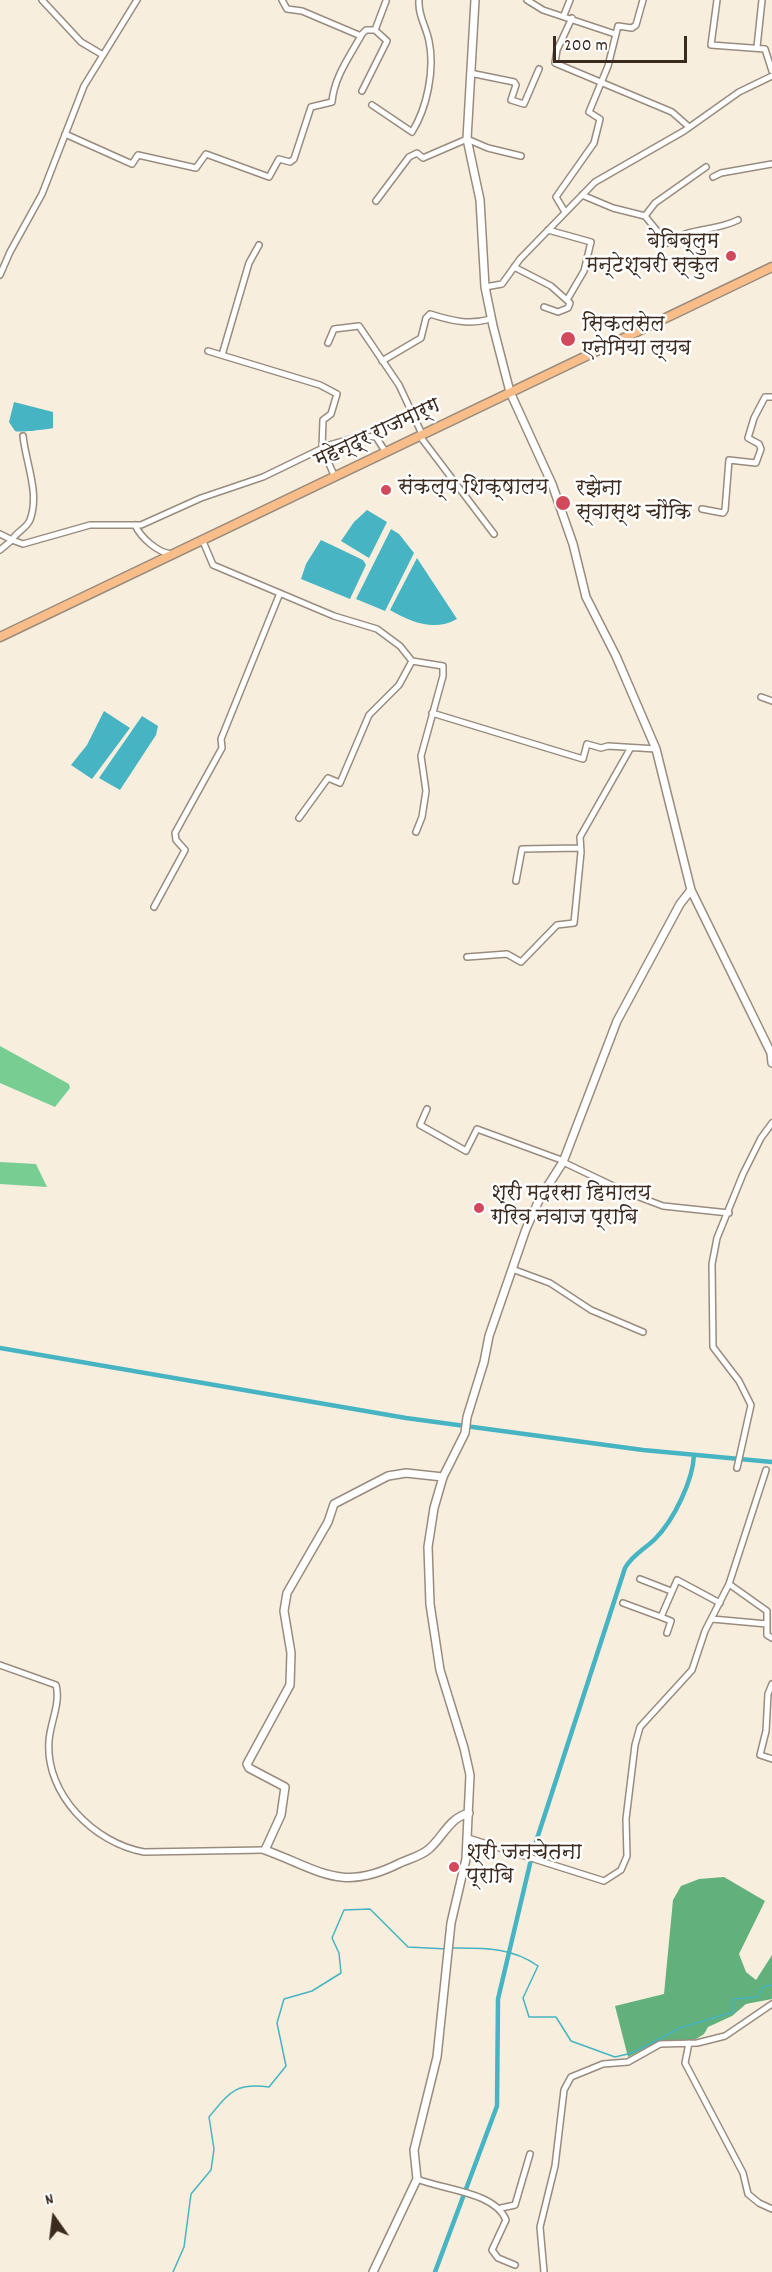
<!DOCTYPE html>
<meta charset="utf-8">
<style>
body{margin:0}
#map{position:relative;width:772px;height:2272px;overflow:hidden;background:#f7eede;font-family:Dekko,sans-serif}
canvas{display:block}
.north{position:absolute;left:24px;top:2188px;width:60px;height:60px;-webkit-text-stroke:4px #fff;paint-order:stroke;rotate:346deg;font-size:16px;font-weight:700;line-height:24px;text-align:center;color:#3b2a1e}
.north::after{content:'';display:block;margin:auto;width:21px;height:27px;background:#3b2a1e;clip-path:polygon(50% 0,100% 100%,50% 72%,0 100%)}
.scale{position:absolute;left:553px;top:36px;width:134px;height:27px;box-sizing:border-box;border:3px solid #3b2a1e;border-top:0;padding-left:8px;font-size:18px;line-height:21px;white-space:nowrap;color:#3b2a1e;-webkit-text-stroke:4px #fff;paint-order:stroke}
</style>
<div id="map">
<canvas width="772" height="2272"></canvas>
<div class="north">N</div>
<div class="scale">200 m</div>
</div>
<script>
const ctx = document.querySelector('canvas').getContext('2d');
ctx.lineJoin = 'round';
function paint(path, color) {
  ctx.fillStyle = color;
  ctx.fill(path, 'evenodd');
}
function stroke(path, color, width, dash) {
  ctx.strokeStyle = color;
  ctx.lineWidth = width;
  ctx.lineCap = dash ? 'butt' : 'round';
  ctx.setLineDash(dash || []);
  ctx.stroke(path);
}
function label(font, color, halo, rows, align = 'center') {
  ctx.font = font + ' Dekko,"Playpen Sans Deva",sans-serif';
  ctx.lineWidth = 5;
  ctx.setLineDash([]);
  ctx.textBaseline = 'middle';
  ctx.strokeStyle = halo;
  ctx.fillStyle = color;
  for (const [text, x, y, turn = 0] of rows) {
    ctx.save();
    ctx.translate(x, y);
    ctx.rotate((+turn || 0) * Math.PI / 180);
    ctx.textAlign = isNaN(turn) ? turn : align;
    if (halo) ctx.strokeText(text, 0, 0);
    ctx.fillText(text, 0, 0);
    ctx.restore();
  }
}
paint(new Path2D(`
 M0,1046L69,1084L70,1088L55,1107L0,1083Z
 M0,1162L36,1164L47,1187L0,1184Z`), '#78ce92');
paint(new Path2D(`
 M724,1877L765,1901L739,1954L746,1972L756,1980L772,1955V1999L746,2004L732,2016L708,2027L704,2034L693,2041L672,2040L656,2043L628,2057L615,2006L664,1994L673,1900L681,1886L699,1879Z`), '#62b17c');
paint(new Path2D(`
 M14,402L53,412V428C49,429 19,433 15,431L9,422Z
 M367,510L387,522L369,558L341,541L354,522Z
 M391,529L399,534L414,553L385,611L356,599Z
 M321,540L363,560L366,565L350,599L301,579L306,564Z
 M417,558L457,619C434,632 411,622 390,610Z
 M104,711L130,728L92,779L71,765L87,745Z
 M142,716L158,726L156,735L120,790L99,778Z`), '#46b4c2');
stroke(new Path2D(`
 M452,1948C483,1948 512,1947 538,1966L523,1998L529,2017H556L571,2041L615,2057L632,2053L680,2028L733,2012L734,1999L758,1997L763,1987L772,1985
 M173,2272L184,2247L191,2194L211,2170L214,2149L209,2117C229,2093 235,2082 269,2087L286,2066L277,2023L284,1999L312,1991L341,1973L339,1953L332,1938L344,1910L370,1909L408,1947L447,1949`), '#46b4c2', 1.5);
stroke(new Path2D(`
 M0,1348L406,1418L643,1450L772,1462
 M435,2272L497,2106L498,1999L533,1851L625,1568C632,1555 645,1549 655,1539C674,1520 693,1480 694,1455`), '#46b4c2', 4.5);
const minor = new Path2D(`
 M42,0L81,42L103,55
 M282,0L287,9L302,11L361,36
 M527,0L543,10L615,34
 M717,0L711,45L765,49L772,71
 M564,15L570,0
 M572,18L557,50L555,63L672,112L689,127
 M757,47L762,0
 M470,73L514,82L516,85L511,100L524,104L539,69
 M362,91L387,41L375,30
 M372,105L412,132C427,108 435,70 429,41C426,26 418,16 419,0
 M65,134L132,164L138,155L196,168L206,154L269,177L279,159L290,162L294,159L311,107L332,102C334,77 350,56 362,34L366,30H375L386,1
 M713,177L721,173L772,164
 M582,195L613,208L645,216L655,203L706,167
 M376,201L409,157L417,153L423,158L467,139L488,148L521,156
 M565,212L556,197L594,143L600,119L589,112L608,66L618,26L632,28L636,25L643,0
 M645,216L667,243C689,227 714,232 738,220
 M548,230L591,242L584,271L567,300
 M514,267L551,286L570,303L568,308L558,312L544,307
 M0,275L10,252L42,194L84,86L137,0
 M485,287L502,284L520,259L595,182L684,131L739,92L772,76
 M328,343L334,329L359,326L399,385L422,434
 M208,351L320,385L337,394L331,414L323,420L322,448L334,475
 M222,355L249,263L259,245
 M382,361L421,338L426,318L430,314C452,321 469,325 491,319
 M419,435L494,534
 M23,436C26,464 40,493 30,520C26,529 16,532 12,540L23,544L90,525H141L201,498L263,477L329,445L361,436L376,437L385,451
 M702,509L723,513L725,510L729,460L756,463L761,449L759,444L748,438L754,418L765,397H772
 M135,525C141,538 158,553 172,554
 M0,534L12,540L0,550
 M202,539L213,565L334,616L377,629L400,646L412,661L443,666V676L421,756L426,791L422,817L416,832
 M761,697L772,701
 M432,713L583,759L587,744L601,748L608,746L656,749
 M299,818L328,778L340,783L369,715L399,685L412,661
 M516,881L522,849L580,848
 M154,907L185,850L176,840L175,833L222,748L221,739L280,593
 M467,957L507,954L521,962L557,925L574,923L581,852L580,837L630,749
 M427,1109L420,1125L466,1151L477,1129L564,1161
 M563,1162L626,1192L663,1206L729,1213
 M512,1269L550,1283L591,1310L643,1332
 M737,1468L751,1405L739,1381L713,1347L712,1264L717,1238L743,1174L761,1138L772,1123
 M640,1579L671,1591
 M729,1584L767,1611V1635L772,1638
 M623,1603L661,1617L677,1580L720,1603
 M661,1617L671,1621L667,1633
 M712,1619L767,1624
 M0,1665L56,1685C61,1703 50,1723 49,1741C45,1794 94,1843 144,1852L265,1850
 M772,1684L768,1694L766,1731L760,1755L772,1759
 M468,1838L604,1881L621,1870L627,1856L626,1819L635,1745L640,1727L692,1670L705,1631L729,1584L766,1470
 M689,2043L685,2063L743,2173L748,2194L759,2203L772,2209
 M417,2179C444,2190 495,2192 506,2220L492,2250L498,2258L515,2265
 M501,2208L515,2205L530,2154
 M544,2272L540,2227L555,2166L564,2090L571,2077L603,2064L628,2062L660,2044L697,2043L725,2036L772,2004`);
const tertiary = new Path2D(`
 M691,890L771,1053L772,1063
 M443,1477L406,1473L388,1476L334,1504L328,1522L287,1593L284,1611L291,1653L290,1685L247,1764L249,1768L285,1787L281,1815L265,1850C320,1870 341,1893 400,1863C409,1859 421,1856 429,1849C443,1837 449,1818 469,1813
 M373,2272L417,2179L414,2150L437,2057L451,1923L466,1859L470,1775L464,1748L440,1670L430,1604L428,1547L434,1508L443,1477L465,1433L467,1417L484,1362L489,1336L526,1229L540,1198L563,1162L617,1021L680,904L691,890L656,749L616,656L586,597L573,544L552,484L510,392L493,326L485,287L480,200L467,139L475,0`);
const trunk = new Path2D(`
 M0,637L772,267`);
stroke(minor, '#998c7e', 8);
stroke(tertiary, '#998c7e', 10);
stroke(trunk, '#998c7e', 11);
stroke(minor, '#fff', 5);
stroke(tertiary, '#fff', 7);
stroke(trunk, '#f8bd89', 8);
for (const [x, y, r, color] of [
 [731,256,6,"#d1495b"],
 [568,339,8,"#d1495b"],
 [386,490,6,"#d1495b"],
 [563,503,8,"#d1495b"],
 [479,1208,6,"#d1495b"],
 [454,1867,6,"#d1495b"]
]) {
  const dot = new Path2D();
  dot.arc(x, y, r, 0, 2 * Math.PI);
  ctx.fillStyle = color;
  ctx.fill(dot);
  stroke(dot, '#fff', 2);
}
label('21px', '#3b2a1e', '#fff', [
 ["बेबिब्लुम",719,244,"right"],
 ["मन्टेश्वरी स्कुल",719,268,"right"],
 ["सिकलसेल",582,327],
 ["एनेमिया ल्यब",582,351],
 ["संकल्प शिक्षालय",398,490],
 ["रझेना",576,491],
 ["स्वास्थ चौकि",576,515],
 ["श्री मदरसा हिमालय",491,1196],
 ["गरिव नवाज प्राबि",491,1220],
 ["श्री जनचेतना",466,1855],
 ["प्राबि",466,1879]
], 'left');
label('21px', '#3b2a1e', '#fff', [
 ["महेन्द्र राजमार्ग",378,435,-25]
]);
</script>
